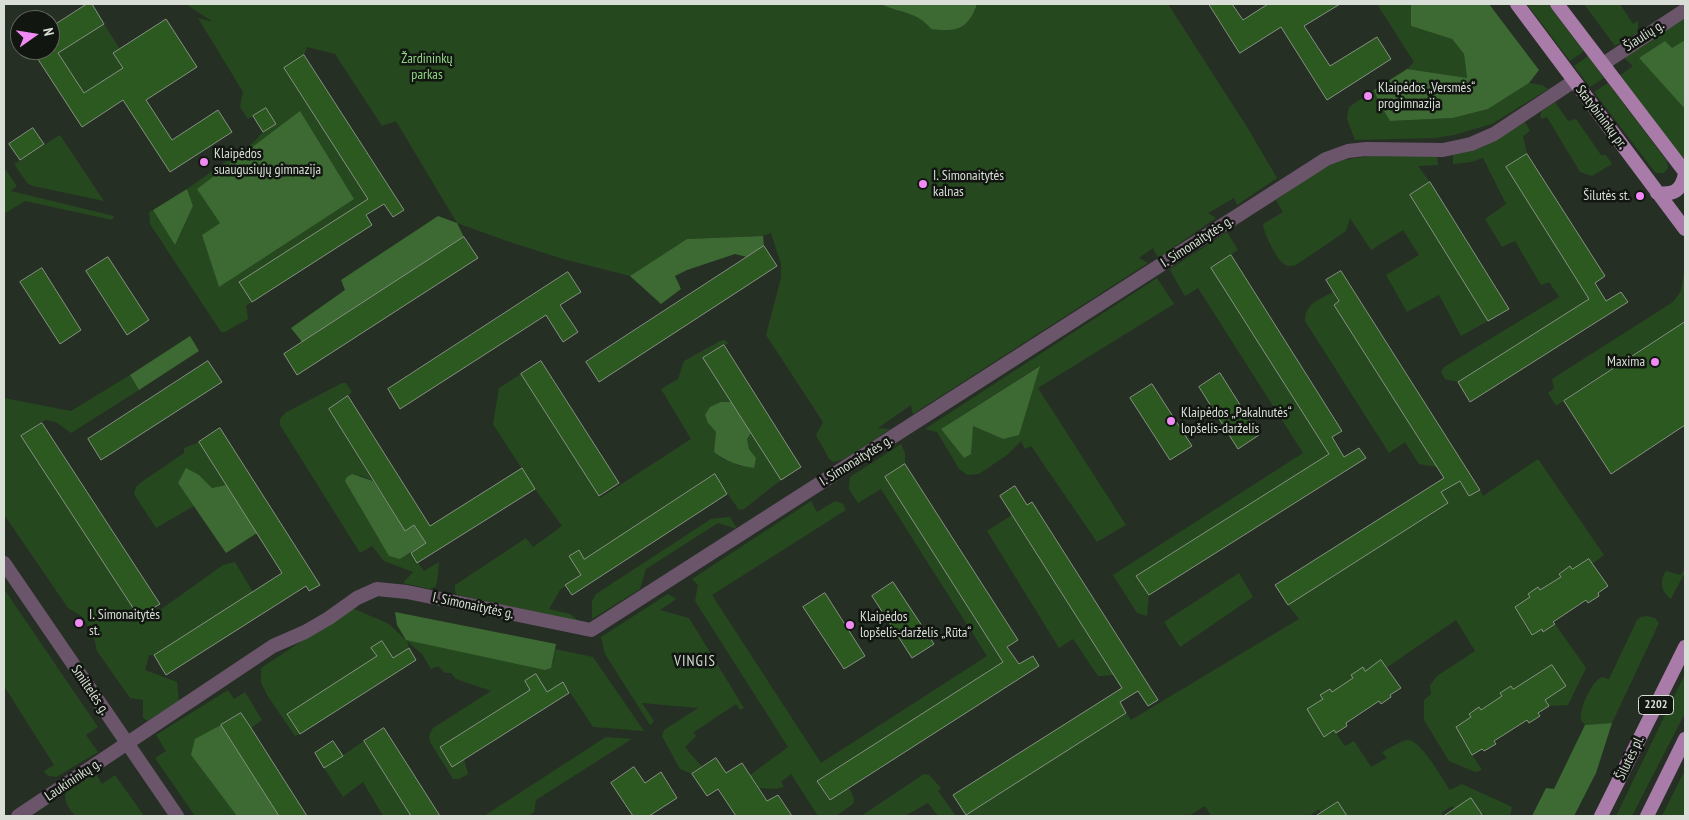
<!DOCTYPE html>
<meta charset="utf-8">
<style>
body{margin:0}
#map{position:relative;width:1689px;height:820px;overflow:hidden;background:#262f24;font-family:"PT Sans Narrow",sans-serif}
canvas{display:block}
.frame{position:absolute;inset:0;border:5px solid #d9dfd7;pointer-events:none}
.north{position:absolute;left:10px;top:10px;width:50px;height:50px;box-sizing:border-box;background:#121611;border:1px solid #626660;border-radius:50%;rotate:77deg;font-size:14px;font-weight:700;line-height:20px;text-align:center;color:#d9dfd7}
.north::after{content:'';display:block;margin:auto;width:18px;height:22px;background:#f18af4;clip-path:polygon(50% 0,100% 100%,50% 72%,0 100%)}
</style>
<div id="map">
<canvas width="1689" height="820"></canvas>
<div class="frame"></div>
<div class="north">N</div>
</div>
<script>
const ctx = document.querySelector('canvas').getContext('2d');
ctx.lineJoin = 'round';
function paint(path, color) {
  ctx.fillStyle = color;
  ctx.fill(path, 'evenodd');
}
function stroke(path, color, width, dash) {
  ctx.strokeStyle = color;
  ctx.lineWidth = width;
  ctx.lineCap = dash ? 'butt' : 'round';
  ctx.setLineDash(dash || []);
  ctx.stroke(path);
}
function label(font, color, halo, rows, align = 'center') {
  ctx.font = font + ' "PT Sans Narrow",sans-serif';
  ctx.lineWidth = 5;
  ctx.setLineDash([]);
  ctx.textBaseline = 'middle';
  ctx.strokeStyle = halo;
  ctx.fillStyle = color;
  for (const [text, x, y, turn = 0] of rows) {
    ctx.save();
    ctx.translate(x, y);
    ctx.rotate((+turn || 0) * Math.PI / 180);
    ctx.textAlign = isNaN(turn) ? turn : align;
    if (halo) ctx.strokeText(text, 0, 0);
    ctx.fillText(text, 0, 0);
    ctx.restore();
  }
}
paint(new Path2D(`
 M186,4H881C898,13 917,11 931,29L973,13L977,4H1168L1247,127L1277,178L1237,205L1234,198L1208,213L1216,218L1158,258L1153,248L1139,258L1148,263L913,414L911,405L878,428L890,429L845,459L833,462L829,459L816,435L823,422L766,335L781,278V264L771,233L763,236L687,239L630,276L563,259L507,241L457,223L396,121L382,126L335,54L307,47L304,55L284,68L368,199L240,282L252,302L246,306L248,319L225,332H221L150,224L149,212L153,210L175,245L193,206L187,189L254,142L263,132L276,124L266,108L248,119L240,107L243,92L198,18L213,22ZM220,223L219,286L202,235Z
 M1377,4H1411V26L1452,39L1464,54L1467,79L1407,69L1414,62Z
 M1527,4H1548L1584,51L1570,61Z
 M1584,4H1620L1633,24L1638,21V32L1615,46Z
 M1685,17V40L1672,48L1639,58L1685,109V162L1619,76L1633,66L1623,57Z
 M104,24L120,49L113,54L123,68L84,93L58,53Z
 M1588,56L1604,78L1590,87L1574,66Z
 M1529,83L1542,85L1548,89L1492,124L1454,135L1435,138L1355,140L1347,119L1349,107L1374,90L1379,103L1390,121L1453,118L1488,109Z
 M1608,83L1667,161L1668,168L1664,173H1656L1654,171L1594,92Z
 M1555,102L1568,121L1576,119L1601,155H1606L1612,164L1592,176L1580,172L1547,117L1542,119L1540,116L1542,111Z
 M1525,122L1530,131L1523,136L1527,154L1506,167L1590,299L1458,382L1445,379L1441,372L1444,367L1559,297L1549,282L1541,285L1515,241L1502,247L1485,219L1506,204L1483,158L1471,162L1453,164V154L1483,147Z
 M60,135L104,201L33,186L28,184L14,164Z
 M1437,155L1438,165L1418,166L1430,182L1410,195L1488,321L1461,336L1439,295L1407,312L1386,275L1419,255L1403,230L1371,250L1350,218L1346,231L1296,265C1292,266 1288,267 1284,264C1277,260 1263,232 1263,224L1283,212L1276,200C1294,188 1312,173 1332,164C1359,153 1407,156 1437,155Z
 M5,169L17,186L11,191L114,216L112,220L25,201L4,214V170Z
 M1227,232L1238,250L1211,268L1329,454L1137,575L1149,595L1147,616L1137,613L1113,575L1303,453L1198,288L1185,296L1171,272L1170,269Z
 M1685,265V322L1556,406L1548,393L1554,388L1552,379L1673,302L1681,291Z
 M1157,278L1174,304L1038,388L1126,525L1097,542L1031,446L1025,449L1021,441L1007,455L979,474L968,475L959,469L937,432L925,429ZM1039,366L1003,439L973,426L964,458L941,429Z
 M1333,292L1338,302L1334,305L1437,467L1419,464L1405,442L1389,453L1305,321C1305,303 1319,300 1333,292Z
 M724,340L729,343L724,345L731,402H721L708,423L716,432L714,452L721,458L740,466L756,458L749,449L747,439L751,433L781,480L744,509L739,510L714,474L584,559L578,550L569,556L581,575L560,590L549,609L570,614L579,621L457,595L455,591V585L526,538L533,547L562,526L535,489L493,424L499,388L521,374L600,498L691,439L661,389L678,379L684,361L720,341Z
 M130,375L139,390L71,433L56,422L45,420L22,436L139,617L146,620L223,565L235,562L253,592L154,655H149L145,670L177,682L179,701L148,721L143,718V700L130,698L97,651L94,638L83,617L68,608L5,516L4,517V398L71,411Z
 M342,383H346L352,392L348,396L329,409L373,481L359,475L400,559L411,553L424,571L439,562L437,582L435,587L430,589L403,583L413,572L384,561L372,546L360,553L280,425V419L285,413Z
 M199,442L226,485L212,488L199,475L178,483L194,506L156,528L134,494L136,487L140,483L184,453V448Z
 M901,444L905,453V464L886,477L1003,662L817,781L829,800L849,788L854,799L853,804L836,816H818L791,774L781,782L784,787L774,789L759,788L750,775L788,747L695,601L698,585L692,579L811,501L817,512L835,501L843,504L846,510L712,595L821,763L987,656L881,489L858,503L849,489L850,477Z
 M1538,459L1604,555L1592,564L1589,559L1572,569L1570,566L1559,573L1561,577L1540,590L1538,587L1528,594L1530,597L1523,622L1532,635L1542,629L1544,632L1555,624L1586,668L1568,705L1549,706L1530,679L1513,689L1511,686L1500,693L1502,696L1481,710L1479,707L1469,713L1471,717L1464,742L1482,770L1475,772L1449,761L1424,720V700L1431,694L1430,685L1437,676L1475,651L1456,620L1386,668L1381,660L1365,671L1362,668L1351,675L1353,678L1332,692L1330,689L1321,695L1323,699L1308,709L1324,737L1334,730L1345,746L1354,741L1371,767L1387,758L1382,752C1388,749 1401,741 1407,740C1420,738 1443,780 1450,790L1462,784L1512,807L1510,816H1485L1482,812L1455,809L1452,806L1441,813L1443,816H1347L1338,802L1321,813L1319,809L1309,816H1211L1205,806L1189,816L1186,814L1182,816H967L966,815L1126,713L1131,720L1299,619L1288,605L1448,503L1441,492L1460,481L1469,496L1480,490L1483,496Z
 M1012,515L1114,675L1098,676L1073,639L1059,648L987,531Z
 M730,517L737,529L718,523L646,569L640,589L592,619V601L596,594L711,519Z
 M1684,570L1685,572L1671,599C1661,592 1659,581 1666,571L1681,575Z
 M1239,573L1253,597L1180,647L1164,622Z
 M4,589L98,727L86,735L98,752L56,777L48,776L44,771L54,765L4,686Z
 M668,594L676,599L660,610L689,618L744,708L740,710L736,704L694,732L696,736L685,747L702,767L692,774L680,769L662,736L664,730L698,708L642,703L654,721L650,725L605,654L601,637Z
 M352,608L389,624L406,640L553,662L555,649L593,657L644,731L593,727L563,682L547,692L530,690L440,747L452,767L464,759L468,774L459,779H453L430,742L429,736L433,728L491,691L456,679L451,673H445L438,666L431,669L422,654L407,641L409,648L393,658L382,641L372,648L377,656L288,714L300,734L295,736L267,695L261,682V668Z
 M1646,616L1655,618L1659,623L1612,723L1585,725L1581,720C1579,709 1592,680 1602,677L1609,679L1637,620L1641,617Z
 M1685,674V713L1632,816H1616Z
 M228,690L234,699L245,692L262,720L251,728L241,713L221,725L191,755L237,816H195L155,758L166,751L156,735Z
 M606,737L632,739L536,800L534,812L528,816H486L487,814Z
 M364,741L411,816H383L363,782L343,797L324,768Z
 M1685,770V816H1662Z
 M95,773L102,784L115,775L144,816H75C70,809 63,802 66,792Z
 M924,774L929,775L941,788L938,791L956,816H938L928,803L905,816H861Z`), '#26481f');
paint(new Path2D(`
 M881,4H977C968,30 956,32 931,29C917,11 898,13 881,4Z
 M1411,4H1489L1539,70L1529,83L1488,109L1453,118L1390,121L1379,103L1374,90L1407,69L1467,78L1464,54L1452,39L1411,26Z
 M1685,40V109L1639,58L1665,41L1672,48Z
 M300,111L354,199L219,287L202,235L220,223L197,189Z
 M187,189L193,206L175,245L153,210Z
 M438,216L457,223L464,237L302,342L291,328L345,290L341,280Z
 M763,236L764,246L747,257L735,254L687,270L675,276L681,289L661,304L630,276L687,239Z
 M190,336L199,351L139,390L130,375Z
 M1040,366L1019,435L1003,439L973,426L971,454L964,458L941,429Z
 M721,402H731L751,433L747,439L749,449L756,458L754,468C739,466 725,461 714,452L716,432L708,423L705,415L710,407Z
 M186,468L199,475L212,488L226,485L257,533L226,553L178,483Z
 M352,474L373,481L405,531L414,525L426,543L400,559L389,556L345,481L347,477Z
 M395,612L556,644L551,668L545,670L406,640L397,625Z
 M1612,723L1596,773L1574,816H1532L1546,788L1554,789L1585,725Z
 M221,725L279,816H237L191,755L195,739Z`), '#3c6a32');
const building = new Path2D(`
 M87,4H92L104,24L58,53L84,93L123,68L113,53L166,19L197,67L146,100L172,140L218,110L232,132L170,172L123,100L82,127L32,50H50V28Z
 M1209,4H1232L1243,20L1268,4H1340L1304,26L1330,66L1377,37L1391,59L1327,100L1281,27L1240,53Z
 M304,55L404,210L393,217L384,204L366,215L372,225L252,302L239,282L368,199L284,68Z
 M266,108L276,124L263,132L253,116Z
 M33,128L44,144L20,160L9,144Z
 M1527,154L1605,276L1595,283L1606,301L1621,292L1628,302L1470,402L1458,382L1589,299L1506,167Z
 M1430,182L1509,309L1488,321L1410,195Z
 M464,237L478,258L297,375L284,354Z
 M764,246L777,266L599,382L586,362Z
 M1231,255L1342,431L1332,437L1344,457L1359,448L1366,458L1149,595L1136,576L1329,454L1211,268Z
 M108,257L149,320L127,335L86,271Z
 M42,268L81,330L60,344L20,282Z
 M1341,271L1480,490L1469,496L1460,481L1441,492L1448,503L1288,605L1275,585L1444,478L1334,305L1339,301L1326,280Z
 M568,272L581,292L560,305L578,332L563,342L546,315L400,409L388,389Z
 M1685,322V425L1611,474L1564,401Z
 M724,345L801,467L781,480L703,358Z
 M208,361L222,382L101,460L88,439Z
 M541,361L619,483L599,496L521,374Z
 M1220,373L1259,435L1238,449L1199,387Z
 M1152,384L1192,446L1170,460L1130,398Z
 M348,396L430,526L522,468L535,489L417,563L411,553L426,543L414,525L405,531L329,409Z
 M42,423L160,604L139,617L21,436Z
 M220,428L320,585L309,591L306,586L166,675L154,655L282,573L199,442Z
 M905,464L1018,640L1007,647L1019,664L1033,656L1039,666L830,800L817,781L1003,662L885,477Z
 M715,474L727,494L572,595L565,585L581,575L569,556L579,550L584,559Z
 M1015,486L1027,505L1032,502L1158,700L1148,706L1138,691L1120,702L1126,713L966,815L953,795L1122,688L1000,496Z
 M1589,559L1608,586L1598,593L1599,596L1588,603L1586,600L1553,622L1555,624L1543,632L1542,629L1532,635L1515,607L1530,597L1528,594L1538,587L1540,590L1561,577L1559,574L1570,566L1572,569Z
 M893,582L934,644L912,658L872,596Z
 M825,593L865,656L844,669L803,607Z
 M382,641L393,658L409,648L416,660L300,734L287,714L377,656L371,648Z
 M1381,660L1401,688L1390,695L1391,697L1381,704L1379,701L1346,723L1347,726L1336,733L1334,730L1324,737L1307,709L1323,699L1320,695L1330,689L1332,692L1353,678L1351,675L1363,667L1365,671Z
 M1552,665L1566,686L1545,700L1549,706L1538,713L1540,716L1529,723L1527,720L1494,741L1496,744L1484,751L1482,749L1472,755L1456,727L1471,717L1469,714L1479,707L1481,710L1502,696L1500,693L1511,686L1513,689Z
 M536,674L547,692L563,682L569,693L452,767L440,747L530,690L525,681Z
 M241,713L251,728L307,816H279L221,725Z
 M384,728L440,816H411L364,741Z
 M333,741L343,756L324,768L315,753Z
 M716,758L726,773L742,763L767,801L778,795L792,816H736L718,789L707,796L692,774Z
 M634,767L645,783L661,772L677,798L649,816H633L611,783Z
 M1471,798L1483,816H1444Z
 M1338,802L1347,816H1316Z`);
paint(building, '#2b5920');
stroke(building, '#869183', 1);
stroke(new Path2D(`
 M1603,64L1685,10
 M18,816L273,646L305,632L329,618L357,598L377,589L407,592L591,630L1326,159L1348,151L1366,149L1443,150L1471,144L1494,134L1574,81`), '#6b556b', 14);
stroke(new Path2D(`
 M4,563L177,816`), '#6b556b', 14);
stroke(new Path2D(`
 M1517,4L1685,229
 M1557,4L1685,172
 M1657,193C1674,195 1681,191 1685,174
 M1601,816L1685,647
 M1647,816L1685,739`), '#a97ba9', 14);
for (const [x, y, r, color] of [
 [1368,96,5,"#f18af4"],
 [204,162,5,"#f18af4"],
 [923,184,5,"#f18af4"],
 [1640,196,5,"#f18af4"],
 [1655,362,5,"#f18af4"],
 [1171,421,5,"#f18af4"],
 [79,623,5,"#f18af4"],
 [850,625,5,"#f18af4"]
]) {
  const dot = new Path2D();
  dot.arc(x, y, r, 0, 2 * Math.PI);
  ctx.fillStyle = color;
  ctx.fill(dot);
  stroke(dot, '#121611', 2);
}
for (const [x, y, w] of [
 [1656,705,35]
]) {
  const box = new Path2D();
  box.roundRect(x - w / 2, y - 9.5, w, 19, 4);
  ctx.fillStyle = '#121611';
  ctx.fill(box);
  stroke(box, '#d9dfd7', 1);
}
label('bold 12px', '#d9dfd7', null, [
 ["2202",1656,705]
]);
label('14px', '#d9dfd7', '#121611', [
 ["Šiaulių g.",1644,36,-33],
 ["Statybininkų pr.",1601,117,53],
 ["I. Simonaitytės g.",1197,242,-33],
 ["I. Simonaitytės g.",856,461,-32],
 ["I. Simonaitytės g.",473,606,12],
 ["Smiltelės g.",90,690,56],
 ["Šilutės pl.",1630,758,-64],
 ["Laukininkų g.",73,780,-34]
]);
label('14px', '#92d584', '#121611', [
 ["Žardininkų",427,59],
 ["parkas",427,75]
]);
label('14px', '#d9dfd7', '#121611', [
 ["Klaipėdos „Versmės“",1378,88],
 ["progimnazija",1378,104],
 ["Klaipėdos",214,154],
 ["suaugusiųjų gimnazija",214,170],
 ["I. Simonaitytės",933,176],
 ["kalnas",933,192],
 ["Šilutės st.",1630,196,"right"],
 ["Maxima",1645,362,"right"],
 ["Klaipėdos „Pakalnutės“",1181,413],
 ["lopšelis-darželis",1181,429],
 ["I. Simonaitytės",89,615],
 ["st.",89,631],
 ["Klaipėdos",860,617],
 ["lopšelis-darželis „Rūta“",860,633]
], 'left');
ctx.letterSpacing = '1px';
label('15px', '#d9dfd7', '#121611', [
 ["VINGIS",695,662]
]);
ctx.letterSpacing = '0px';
</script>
